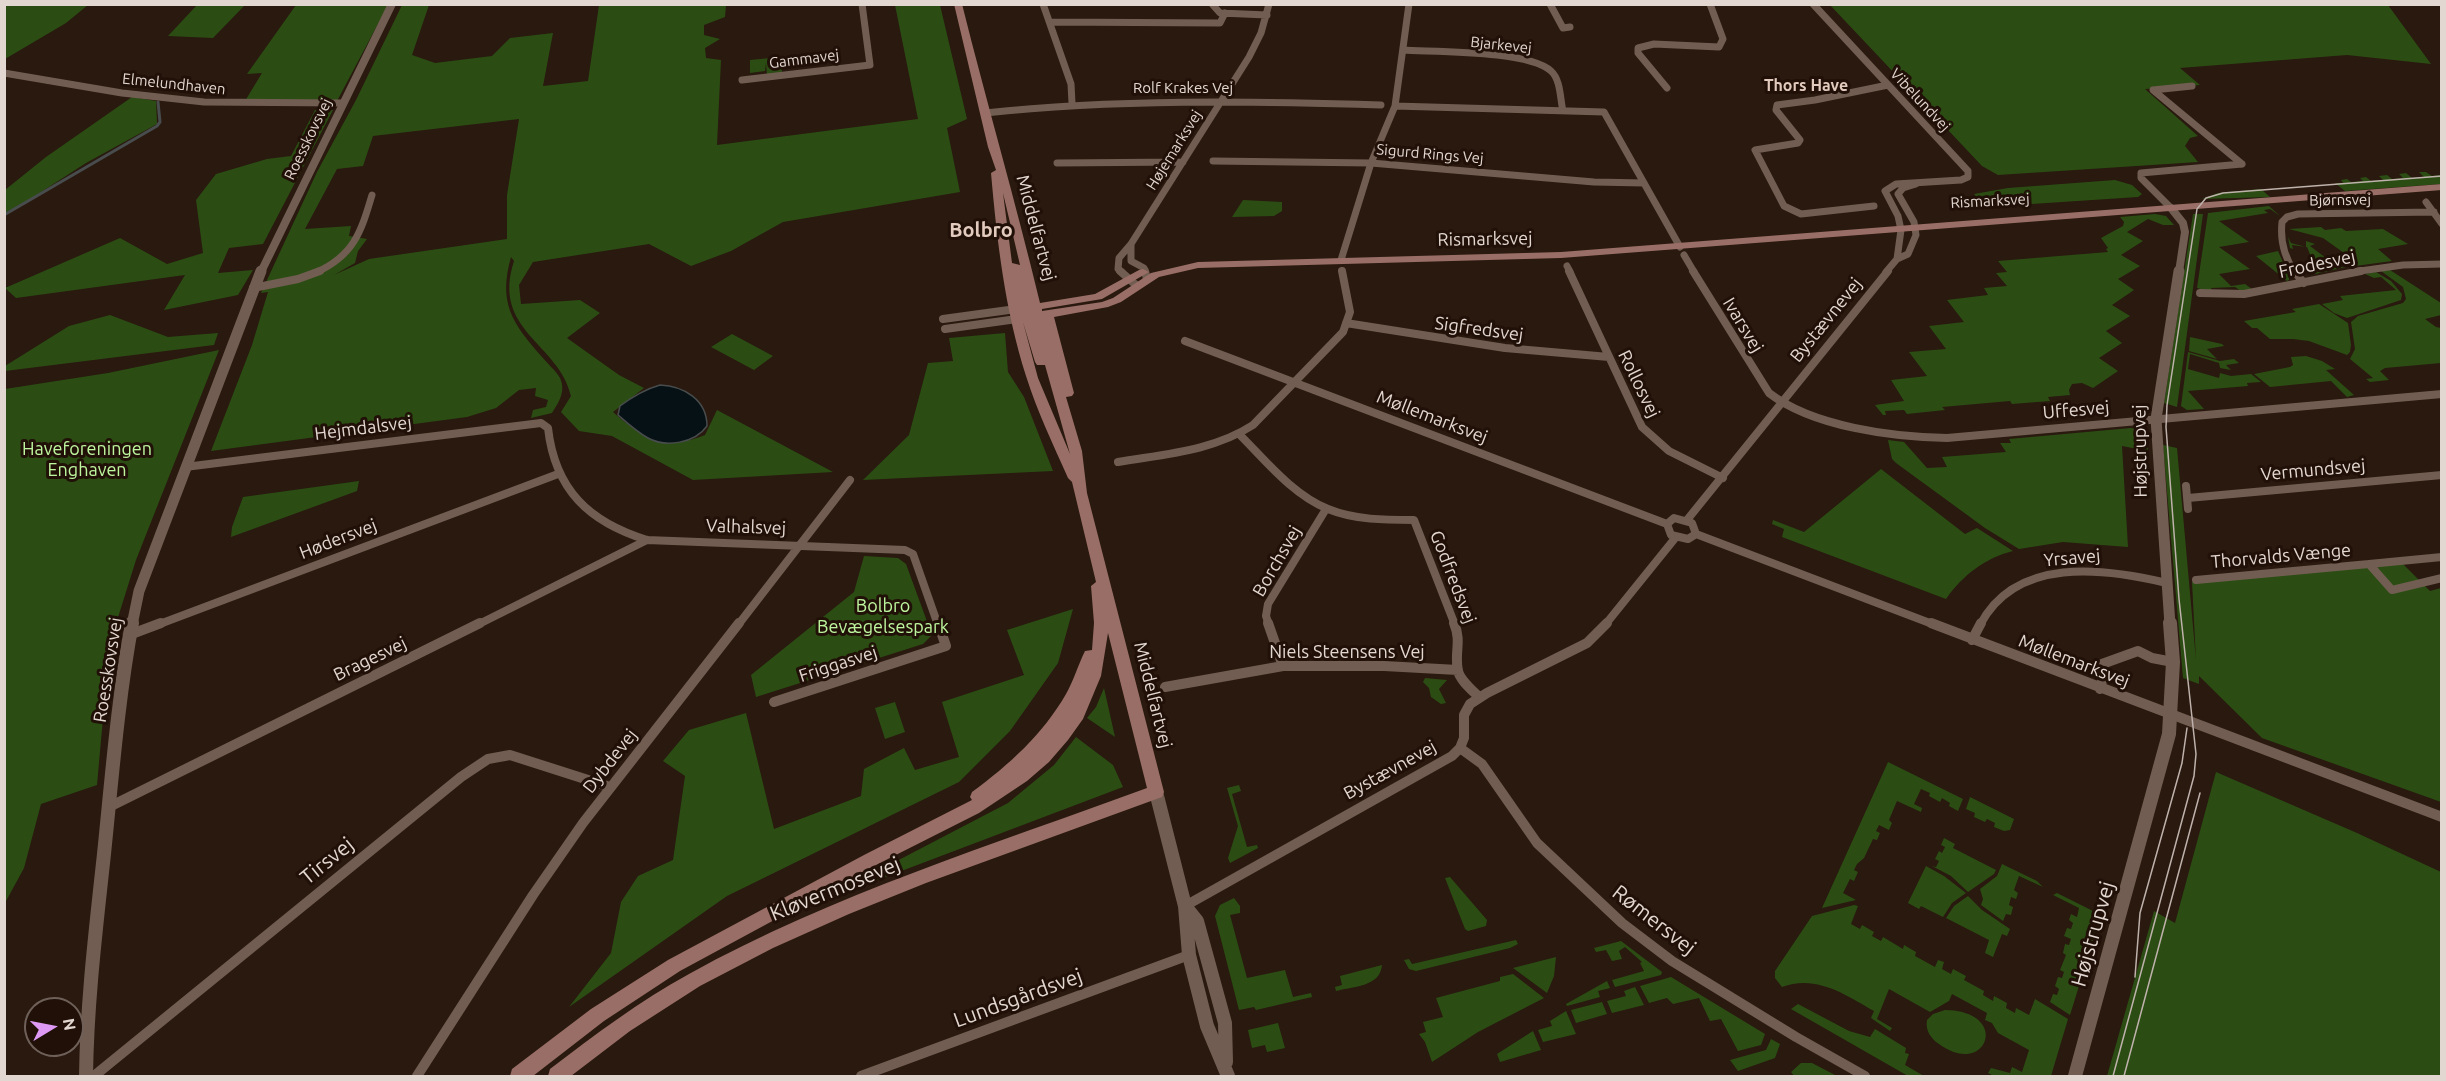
<!DOCTYPE html>
<meta charset="utf-8">
<style>
body{margin:0}
#map{position:relative;width:2446px;height:1081px;overflow:hidden;background:#29190f;font-family:Ubuntu,sans-serif}
canvas{display:block}
.frame{position:absolute;inset:0;border:6px solid #e3d7d1;pointer-events:none}
.north{position:absolute;left:24px;top:997px;width:60px;height:60px;box-sizing:border-box;background:#201007;border:2px solid #6e6058;border-radius:50%;rotate:80deg;font-size:16px;font-weight:700;line-height:24px;text-align:center;color:#e3d7d1}
.north::after{content:'';display:block;margin:auto;width:21px;height:27px;background:#dd99f3;clip-path:polygon(50% 0,100% 100%,50% 72%,0 100%)}
</style>
<div id="map">
<canvas width="2446" height="1081"></canvas>
<div class="frame"></div>
<div class="north">N</div>
</div>
<script>
const ctx = document.querySelector('canvas').getContext('2d');
ctx.lineJoin = 'round';
function paint(path, color) {
  ctx.fillStyle = color;
  ctx.fill(path, 'evenodd');
}
function stroke(path, color, width, dash) {
  ctx.strokeStyle = color;
  ctx.lineWidth = width;
  ctx.lineCap = dash ? 'butt' : 'round';
  ctx.setLineDash(dash || []);
  ctx.stroke(path);
}
function label(font, color, halo, rows, align = 'center') {
  ctx.font = font + ' Ubuntu,sans-serif';
  ctx.lineWidth = 6;
  ctx.setLineDash([]);
  ctx.textBaseline = 'middle';
  ctx.strokeStyle = halo;
  ctx.fillStyle = color;
  for (const [text, x, y, turn = 0] of rows) {
    ctx.save();
    ctx.translate(x, y);
    ctx.rotate((+turn || 0) * Math.PI / 180);
    ctx.textAlign = isNaN(turn) ? turn : align;
    if (halo) ctx.strokeText(text, 0, 0);
    ctx.fillText(text, 0, 0);
    ctx.restore();
  }
}
paint(new Path2D(`
 M5,4L88,5L66,23L5,59Z
 M675,4L726,5L725,17L704,25V35L720,39L705,48L706,58L721,60L717,145L918,119L895,5H940L967,119L947,128L960,192L783,222L731,251L691,266L649,244L533,262L519,285L521,304L580,300L600,313L567,338L619,375L644,388L613,412C644,439 664,451 705,435L717,410L833,472L693,480L612,436L579,431L561,412L571,396C559,343 491,331 514,261L511,257C498,303 512,323 542,357C547,363 556,371 560,378C566,391 559,402 552,413L531,418L533,410L546,407L548,400L535,396L536,388L519,390L496,408L467,417L211,451L252,345L268,292L261,293L317,172L356,100L402,5H429L412,55L435,63L492,56L510,38L553,33L543,86L588,81L599,5ZM519,119L507,195V239L369,259L334,275L355,263L358,251L367,239L349,236L351,226L305,229L337,169L363,166L373,136Z
 M197,5V4L245,5L213,38L168,36Z
 M296,5H388L337,101H245L262,73L247,74Z
 M1830,5H2388L2431,64L2347,55L2180,68L2200,85L2145,89L2198,136L2190,138L2185,146L2198,162L1998,175L1982,166Z
 M781,57L782,73L767,75L766,63L765,71L750,73V60Z
 M132,97L156,101L157,124L86,163L24,203L5,213V190L46,157Z
 M315,110H333L263,244L229,248L218,273L253,270L238,295L164,310L185,275L16,298L5,288L120,238L167,264L203,253L196,200L216,174L267,159L291,156Z
 M2419,172H2426L2432,176L2441,175V184L2345,191L2335,183H2343L2341,180L2347,179L2351,182L2363,181L2360,178L2366,177L2371,181L2383,180L2379,176L2387,175L2392,179L2403,178L2399,174L2406,173L2412,178L2424,177Z
 M2115,180L2132,185L2142,194L2138,197L1986,207L1974,194L2008,188Z
 M2261,189L2270,197L2202,199L2218,193Z
 M1243,200L1282,202V211L1274,216L1232,217Z
 M2269,206L2280,216L2270,209L2264,210L2268,213L2219,221L2249,242L2219,247L2250,269L2219,274L2231,286L2245,284L2252,289L2241,291L2235,287L2211,288L2213,292L2197,288L2208,213Z
 M2155,214L2166,216L2174,225H2163L2148,219L2127,232L2143,241L2121,255L2140,266L2118,279L2134,290L2112,305L2130,316L2106,331L2122,343L2099,358L2118,371L2093,388L2082,383L2072,384L2069,390L2070,395L2048,397L2050,401L2012,404L2010,401L1942,407L1945,410L1907,414L1904,410L1885,411L1886,415H1883L1875,405L1904,401L1891,380L1927,376L1909,352L1946,349L1929,326L1964,322L1947,300L1988,295L1984,288L2007,286L1996,273L2007,272L1998,261L2108,252L2106,249L2108,248L2101,238L2123,226L2124,222L2120,217Z
 M2193,214H2203L2177,407L2164,403Z
 M2321,227L2325,230L2341,228L2346,231L2383,229L2408,244L2378,249L2392,261L2355,266L2353,265L2358,263L2323,238L2289,229Z
 M2288,237L2291,243L2306,247V241L2315,244L2310,246L2338,267H2346L2315,274L2312,269H2316L2307,247L2292,245L2293,249L2290,248Z
 M2278,251L2289,276V280L2287,281L2256,256Z
 M2390,270L2441,303V315L2425,319L2436,327L2441,328V363L2385,368L2380,371L2389,380L2370,382L2366,379L2373,378L2350,359L2355,349L2351,322L2358,316L2403,303L2406,299L2403,287L2381,271Z
 M2376,272L2391,281L2402,294L2401,300L2347,318L2334,313L2322,304L2343,300L2340,296L2396,290L2381,277L2374,278L2365,274Z
 M2319,304L2348,323L2351,345L2350,352L2347,355L2309,341L2293,339H2270L2257,328H2252L2244,321L2296,312L2292,309Z
 M110,315L168,337L218,333L214,345L5,371V366L69,326Z
 M1005,333L1008,372L1024,397L1053,471L863,480L909,435L928,363L953,361L949,338Z
 M732,334L773,356L754,370L711,347Z
 M2190,337L2222,344L2224,346L2207,349L2217,359L2189,351Z
 M219,350L136,560L115,627L108,662L97,785L41,804L24,868L5,903V389L108,373Z
 M2188,352L2220,361L2234,359L2239,363L2226,365L2231,370L2220,368L2219,363L2190,354L2188,369L2219,378L2220,373L2231,376L2251,374L2261,382L2247,383L2248,386L2188,391L2204,409L2187,410L2181,406Z
 M2306,356L2322,361L2335,369L2326,370L2354,395L2347,397L2331,381L2270,387L2254,374L2290,367L2293,365L2291,357Z
 M2131,428C2146,431 2148,435 2148,451L2122,446L2128,547L2063,542L2019,549L1985,528L1896,463L1892,459L1888,440L1904,442L1927,468L1947,467L1942,457L2006,452L2000,443H2011L2009,439Z
 M2163,445L2177,448L2196,660L2192,582L2403,564L2430,591L2441,588V802L2262,738L2199,676V684L2183,678Z
 M1881,469L1965,534L1977,528L2013,551C1985,558 1963,575 1946,599L1782,537L1784,529L1772,524L1773,520L1804,532Z
 M359,481L357,491L231,537L232,527L243,497Z
 M864,556L898,558L906,564L932,635L923,644L756,697L751,675L854,592Z
 M1073,609L1058,663L1010,731L959,782L727,896L569,1007L611,953L621,902L638,876L673,860L685,776L663,761L689,730L746,713L774,829L861,796L864,769L904,748L915,770L959,757L942,702L1024,675L1007,630Z
 M1425,678L1447,680L1439,689L1446,703L1441,704L1431,697L1429,688L1423,682Z
 M1104,688L1115,737L1087,718L1096,707Z
 M895,702L905,732L885,739L875,708Z
 M1076,737L1113,765L1123,787L846,892L845,888L1008,803L1054,765Z
 M1888,762L1963,799L1958,811L1949,806L1950,803L1942,798L1940,802L1929,796L1930,793L1921,789L1914,804L1922,808L1921,812L1897,801L1889,820L1892,823L1889,830L1879,825L1876,831L1880,833L1877,840L1873,839L1864,858L1857,864L1854,870L1858,872L1854,881L1850,879L1843,893L1856,900L1822,908Z
 M2216,772L2357,833L2441,872V1076H2107L2154,911L2175,923Z
 M1239,785L1241,791L1232,794L1247,847L1257,845L1258,848L1230,863L1228,858L1238,826L1227,788Z
 M1970,797L2014,819L2010,830L2004,831L1994,827L1995,823L1987,819L1985,822L1974,817L1975,813L1966,809Z
 M1944,838L1955,844L1953,848L1996,870L1994,874L1968,892L1951,876L1932,866L1936,867L1939,861L1935,859L1939,851L1942,853L1945,847L1941,845Z
 M2002,864L2037,881L2043,887L2019,876L2014,890L2018,893L2016,899L2011,897L2009,905L2013,907L2011,915L2006,914L2003,921L1981,905L1983,899L1980,889L1997,876Z
 M1926,866L1944,876L1966,893L1952,903L1943,917L1921,906L1919,909L1908,903Z
 M1450,877L1487,920L1486,926L1468,931L1465,929L1445,878Z
 M2057,893L2101,915L2070,1015L2050,1002L2053,994L2057,995L2059,989L2055,986L2058,977L2062,978L2064,972L2060,970L2066,955L2063,953L2065,944L2069,945L2071,939L2064,936L2067,928L2071,929L2073,923L2069,920L2071,914L2077,917L2079,908L2053,895Z
 M1968,896L1982,910L2010,929L2007,936L2002,934L1993,957L1985,953L1989,940L1946,918L1954,906Z
 M1234,898L1240,906V913L1230,915L1247,978L1285,970L1293,997L1311,993L1312,997L1256,1010L1254,1007L1239,1010L1215,916L1220,905Z
 M1854,905L1858,906L1851,924L1860,929L1862,925L1874,932L1872,936L1881,941L1883,937L1903,949L1904,945L1916,952L1915,956L1935,967L1938,960L1944,962L1942,969L1951,974L1953,969L1966,976L1964,980L1984,991L1983,995L1993,1001L1994,996L2007,1003L2006,1008L2015,1013L2016,1008L2029,1015L2035,999L2068,1019L2051,1076H1994L1988,1073L1991,1068L2010,1073L2012,1067L2022,1072L2029,1050L1998,1033L1992,1023L1985,1020L1987,1013L1952,994L1949,1001L1930,1012L1889,989L1877,1019L1892,1028L1890,1031L1871,1018L1874,1011C1846,995 1816,974 1782,987L1775,978V971L1812,916Z
 M1516,940L1518,944L1510,948L1416,971L1409,969L1404,960L1409,959L1412,964Z
 M1621,941L1662,972L1661,975L1615,987L1612,980L1644,971L1640,963L1642,962L1625,947L1619,951L1622,959L1612,961L1606,950L1596,952L1594,948Z
 M1556,957L1554,976L1547,993L1513,968Z
 M1382,965C1380,987 1354,986 1336,991L1335,987L1342,985L1340,976Z
 M1513,974L1544,998L1478,1032L1432,1062L1425,1042L1419,1034L1426,1032L1423,1022L1443,1017L1436,998L1500,981V977Z
 M1671,977L1765,1034L1761,1045L1738,1051L1721,1019L1710,1021L1699,998L1673,1004L1667,998L1649,1003L1640,986Z
 M1607,981L1610,988L1598,991L1600,997L1567,1006L1566,1004Z
 M1635,987L1644,1005L1612,1013L1607,1001L1626,996L1624,991Z
 M1602,1002L1607,1014L1576,1023L1571,1010Z
 M1798,1004L1849,1031L1870,1037L1875,1029L1906,1048L1905,1053L1909,1054L1905,1065L1924,1076H1908L1791,1009Z
 M1945,1010C2012,1011 1987,1079 1939,1044C1931,1039 1925,1030 1927,1020L1933,1014Z
 M1566,1011L1576,1034L1543,1042L1538,1030L1552,1026L1550,1021Z
 M1278,1023L1285,1048L1267,1052L1265,1045L1252,1048L1248,1030Z
 M1533,1031L1541,1050L1500,1062L1497,1054Z
 M1771,1039L1780,1044L1775,1058L1738,1071L1730,1060L1766,1050Z
 M1801,1063H1812L1837,1076H1794L1791,1072Z`), '#2b4d13');
const water = new Path2D(`
 M660,385C684,386 707,400 707,426C695,443 666,448 648,438C637,432 627,423 618,415L620,406C632,397 646,389 660,385Z`);
paint(water, '#061115');
stroke(water, '#484c4d', 1.5);
stroke(new Path2D(`
 M4,215L157,126L160,122L158,102`), '#484c4d', 3);
stroke(new Path2D(`
 M1043,4L1071,84L1072,103
 M1212,4L1220,13L1267,15
 M1550,4L1563,28L1570,27
 M1813,4L1968,171V177L1961,180L1896,184L1885,191L1898,216L1901,230L1897,259
 M1050,22L1220,23L1225,13
 M1403,50C1435,52 1528,50 1551,71C1561,80 1560,99 1563,111
 M4,73L122,93L204,102L342,103
 M742,80L870,65L862,4
 M2192,86L2153,90L2242,164
 M1667,88L1638,53V48L1654,44L1719,47L1723,39L1710,4
 M1395,106L1604,112L1680,247
 M985,113C1117,99 1249,101 1381,105
 M1213,161L1371,163L1594,182L1644,183
 M1057,163L1183,162
 M2426,202L2442,224
 M1874,206L1801,214L1784,206L1755,150L1798,143L1800,140L1776,110L1777,105L1815,100L1888,85
 M2171,208L2141,178V173L2242,164
 M1131,244V261L1144,268L1145,272
 M1684,255L1694,272
 M1341,260L1371,163L1395,106L1409,4
 M1567,266L1570,272
 M317,272C354,255 361,232 372,195
 M1122,272L1118,269L1119,258L1131,244L1249,57L1261,33L1269,4
 M1886,272L1897,259L1908,254L1916,235L1914,222L1898,194L1903,188L1916,184
 M2295,272C2284,257 2280,241 2282,222L2287,217L2298,214L2434,212
 M2353,272L2403,265L2442,264`), '#725d52', 7);
stroke(new Path2D(`
 M1120,271L1136,285
 M1145,271L1147,279
 M1569,271L1642,427L1669,451L1723,478
 M1693,271L1769,393C1813,427 1893,437 1947,438L2442,394
 M2294,271L2304,283
 M253,288L298,279L320,271
 M2200,293L2244,294L2361,271
 M943,319L1016,309
 M1346,323L1505,348L1609,357
 M945,329L1017,319
 M1185,341L1667,524
 M1240,435C1266,461 1293,495 1328,509C1355,520 1385,520 1414,520L1455,625
 M1118,462C1164,454 1213,451 1253,425L1343,332L1350,312L1342,271
 M185,467L541,423L548,428C555,490 589,522 647,540L905,550L913,554L938,625
 M2186,486L2188,509
 M2188,498L2442,475
 M1674,518L1692,523L1696,534L1688,539L1671,535L1667,524Z
 M1687,520L1888,271
 M1696,534L1935,625
 M2369,564L2442,557
 M2196,580L2369,564L2392,590L2442,578
 M157,625L558,474
 M477,625L647,540
 M738,625L850,480
 M1269,625L1266,616L1268,604L1326,509
 M1605,625L1676,537
 M1980,625C2016,556 2104,568 2167,583`), '#725d52', 8);
stroke(new Path2D(`
 M1268,623L1283,666
 M1454,623C1462,642 1454,653 1458,671C1460,680 1472,690 1479,697
 M1931,623L2442,817
 M129,635L161,623
 M1972,640L1981,623
 M1165,687L1283,666H1384L1458,670
 M2100,689L2104,674L2102,664L2138,651L2152,658L2173,662
 M774,702L946,646L938,623
 M1460,748L1482,764L1537,843L1622,923L1672,961L1796,1037L1865,1076
 M109,807L480,623
 M1185,906L1452,756L1460,748L1464,738V715L1470,704L1487,693L1587,643L1607,623
 M94,1076L461,777L488,759L510,755L610,787
 M417,1076L533,895L583,823L739,623
 M861,1076L1189,955`), '#725d52', 10);
stroke(new Path2D(`
 M2171,208L2183,223L2185,232L2179,272
 M261,272L392,4`), '#725d52', 8);
stroke(new Path2D(`
 M132,625L139,591L261,271
 M2170,625L2156,419L2179,271`), '#725d52', 11);
stroke(new Path2D(`
 M1156,792L1185,906L1189,955L1207,1026L1228,1076
 M1185,906L1197,921L1225,1023L1226,1062
 M86,1076C87,1001 96,928 104,854C112,776 118,699 132,623
 M2075,1076L2169,734L2173,662L2170,623`), '#725d52', 14);
paint(new Path2D(`
 M954,4H962C987,104 1016,203 1040,303L1095,294L1139,270L1143,269L1149,272L1102,299L1042,309V311L1102,302L1113,298L1151,273L1198,262L1561,252L2442,184V190L1561,258L1198,268L1159,277L1121,302L1108,307L1054,317L1074,393L1072,396L1066,397L1082,451L1087,493L1164,792L1162,797L926,883L849,914L773,948L700,986L630,1031L571,1076H548L550,1069C595,1035 639,1001 689,974C833,894 993,845 1147,788L1108,633L1101,676L1083,719L1068,740L1049,762L1027,781L979,813L876,865L680,971L604,1021L533,1076H510L512,1069L591,1009L668,960L864,855L972,800L970,797L972,792C1009,765 1043,734 1066,694C1074,680 1078,665 1085,651L1092,650L1094,623L1091,586L1096,582L1072,482L1068,478C1053,444 1037,411 1026,376C1005,310 997,241 991,173L996,170L988,147ZM1003,193L1020,265L1012,263ZM1023,322L1035,362L1037,365H1045L1070,454L1038,378Z`), '#996e66');
stroke(new Path2D(`
 M2135,977L2140,913L2182,763L2187,728
 M2113,1076L2194,776L2196,754L2179,599L2166,427L2167,405L2197,209L2206,198L2223,193L2442,176
 M2124,1076L2200,793`), '#bfb2ac', 1.5);
label('15px', '#e3d7d1', '#201007', [
 ["Bjarkevej",1501,45,6],
 ["Gammavej",804,59,-7],
 ["Elmelundhaven",174,84,6],
 ["Rolf Krakes Vej",1183,88],
 ["Vibelundvej",1920,100,47],
 ["Roesskovsvej",308,139,-64],
 ["Højemarksvej",1174,150,-58],
 ["Sigurd Rings Vej",1430,154,5],
 ["Bjørnsvej",2340,200,-1],
 ["Rismarksvej",1990,201,-3]
]);
label('bold 16px', '#e2cbbe', '#201007', [
 ["Thors Have",1806,86]
]);
label('18px', '#e3d7d1', '#201007', [
 ["Middelfartvej",1036,228,75],
 ["Rismarksvej",1485,239,-1],
 ["Frodesvej",2317,264,-12],
 ["Bystævnevej",1826,320,-51],
 ["Ivarsvej",1743,325,59],
 ["Sigfredsvej",1479,329,8],
 ["Rollosvej",1639,384,64],
 ["Uffesvej",2076,410,-5],
 ["Møllemarksvej",1432,417,21],
 ["Hejmdalsvej",363,428,-7],
 ["Højstrupvej",2140,451,-91],
 ["Vermundsvej",2313,470,-5],
 ["Valhalsvej",746,527,2],
 ["Hødersvej",338,539,-21],
 ["Thorvalds Vænge",2281,556,-5],
 ["Yrsavej",2072,558,-5],
 ["Borchsvej",1277,561,-60],
 ["Godfredsvej",1453,577,69],
 ["Niels Steensens Vej",1347,652],
 ["Bragesvej",370,659,-26],
 ["Møllemarksvej",2074,661,21],
 ["Friggasvej",838,664,-18],
 ["Roesskovsvej",108,670,-81],
 ["Middelfartvej",1153,695,76],
 ["Dybdevej",610,761,-52],
 ["Bystævnevej",1390,770,-29]
]);
label('18px', '#bdf69e', '#201007', [
 ["Haveforeningen",87,449],
 ["Enghaven",87,470],
 ["Bolbro",883,606],
 ["Bevægelsespark",883,627]
]);
label('bold 20px', '#e2cbbe', '#201007', [
 ["Bolbro",981,230]
]);
label('21px', '#e3d7d1', '#201007', [
 ["Tirsvej",327,861,-39],
 ["Kløvermosevej",835,889,-22],
 ["Rømersvej",1654,920,38],
 ["Højstrupvej",2093,934,-74],
 ["Lundsgårdsvej",1018,998,-20]
]);
</script>
